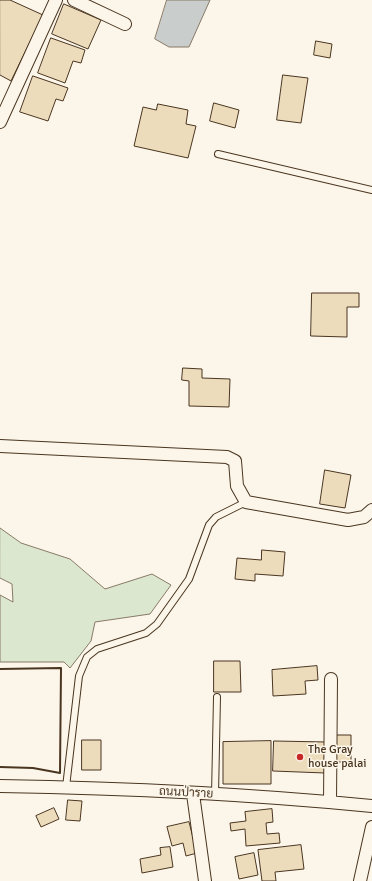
<!DOCTYPE html>
<meta charset="utf-8">
<style>
body{margin:0}
canvas{display:block;background:#fbf6e9}
</style>
<canvas width="372" height="881"></canvas>
<script>
const ctx = document.querySelector('canvas').getContext('2d');
ctx.lineJoin = 'round';
function paint(path, color) {
  ctx.fillStyle = color;
  ctx.fill(path, 'evenodd');
}
function stroke(path, color, width, dash) {
  ctx.strokeStyle = color;
  ctx.lineWidth = width;
  ctx.lineCap = dash ? 'butt' : 'round';
  ctx.setLineDash(dash || []);
  ctx.stroke(path);
}
function label(font, color, halo, rows, align = 'center') {
  ctx.font = font + ' Signika,Sarabun,sans-serif';
  ctx.lineWidth = 3;
  ctx.setLineDash([]);
  ctx.textBaseline = 'middle';
  ctx.strokeStyle = halo;
  ctx.fillStyle = color;
  for (const [text, x, y, turn = 0] of rows) {
    ctx.save();
    ctx.translate(x, y);
    ctx.rotate((+turn || 0) * Math.PI / 180);
    ctx.textAlign = isNaN(turn) ? turn : align;
    if (halo) ctx.strokeText(text, 0, 0);
    ctx.fillText(text, 0, 0);
    ctx.restore();
  }
}
const green = new Path2D(`
 M0,528L21,543L70,559L105,589L152,574L171,585L150,614L95,622L91,641L70,668L64,662H0V595L13,602L12,584L0,578Z`);
paint(green, '#dce7d0');
stroke(green, '#887966', 1);
const water = new Path2D(`
 M167,0H210L189,47H169L155,39Z`);
paint(water, '#c9cecd');
stroke(water, '#887966', 1);
const building = new Path2D(`
 M0,0H10L43,15L11,81L0,75Z
 M64,4L101,20L88,49L52,34Z
 M51,38L85,50L81,63L73,61L65,83L38,73Z
 M316,41L332,44L330,58L314,55Z
 M283,75L308,78L301,123L277,120Z
 M33,76L68,88L63,101L56,99L48,121L20,112Z
 M214,103L239,110L235,128L210,121Z
 M158,104L188,110L186,124L196,126L188,158L134,146L143,107L156,110Z
 M312,293H359V307H347V337L311,336Z
 M183,368L202,369V378L230,379L229,407L189,406V381L182,380Z
 M325,470L351,475L345,508L320,504Z
 M262,550L285,552L283,576L255,574V581L235,579L237,558L261,560Z
 M214,661H240L241,692H214Z
 M317,666L318,680L305,681L306,694L273,696L272,670Z
 M335,735H351V762H335Z
 M82,740H101V770H82Z
 M271,741V784H223V742Z
 M274,741L327,742L325,773L273,771Z
 M68,800L82,801L80,821L66,820Z
 M54,808L59,819L41,827L36,816Z
 M272,809L273,822L266,823L267,834L279,833L280,843L246,846L245,829L231,831L230,823L246,821L245,812Z
 M189,822L197,853L186,856L183,843L172,846L167,827Z
 M301,845L304,869L275,872L276,881H262L258,850Z
 M170,847L173,867L142,873L140,859L161,855L160,848Z
 M254,853L258,875L239,879L235,857Z`);
paint(building, '#ecdcbc');
stroke(building, '#4a3520', 1);
const lane = new Path2D(`
 M218,154L372,190
 M66,787L79,676L87,657L97,649L146,633L157,624L189,579L209,525L216,517L246,502
 M215,795L217,697`);
const street = new Path2D(`
 M74,0L125,24
 M0,122L56,0
 M0,446L227,457L235,461L237,486L246,502L348,520L364,517L372,510
 M0,786C124,788 249,794 372,806
 M193,794L205,881
 M330,802L331,679
 M360,881L372,827`);
stroke(lane, '#4a3520', 8);
stroke(street, '#4a3520', 14);
stroke(lane, '#fbf6e9', 6);
stroke(street, '#fbf6e9', 12);
stroke(new Path2D(`
 M0,669L61,668L60,773L33,768L0,767`), '#4a3520', 2);
for (const [x, y, r, color] of [
 [300,757,4,"#c62828"]
]) {
  const dot = new Path2D();
  dot.arc(x, y, r, 0, 2 * Math.PI);
  ctx.fillStyle = color;
  ctx.fill(dot);
  stroke(dot, '#fbf6e9', 1.5);
}
label('12px', '#4a3520', '#fbf6e9', [
 ["The Gray",308,750],
 ["house palai",308,764]
], 'left');
label('12px', '#4a3520', '#fbf6e9', [
 ["ถนนป่าราย",186,793,3]
]);
</script>
